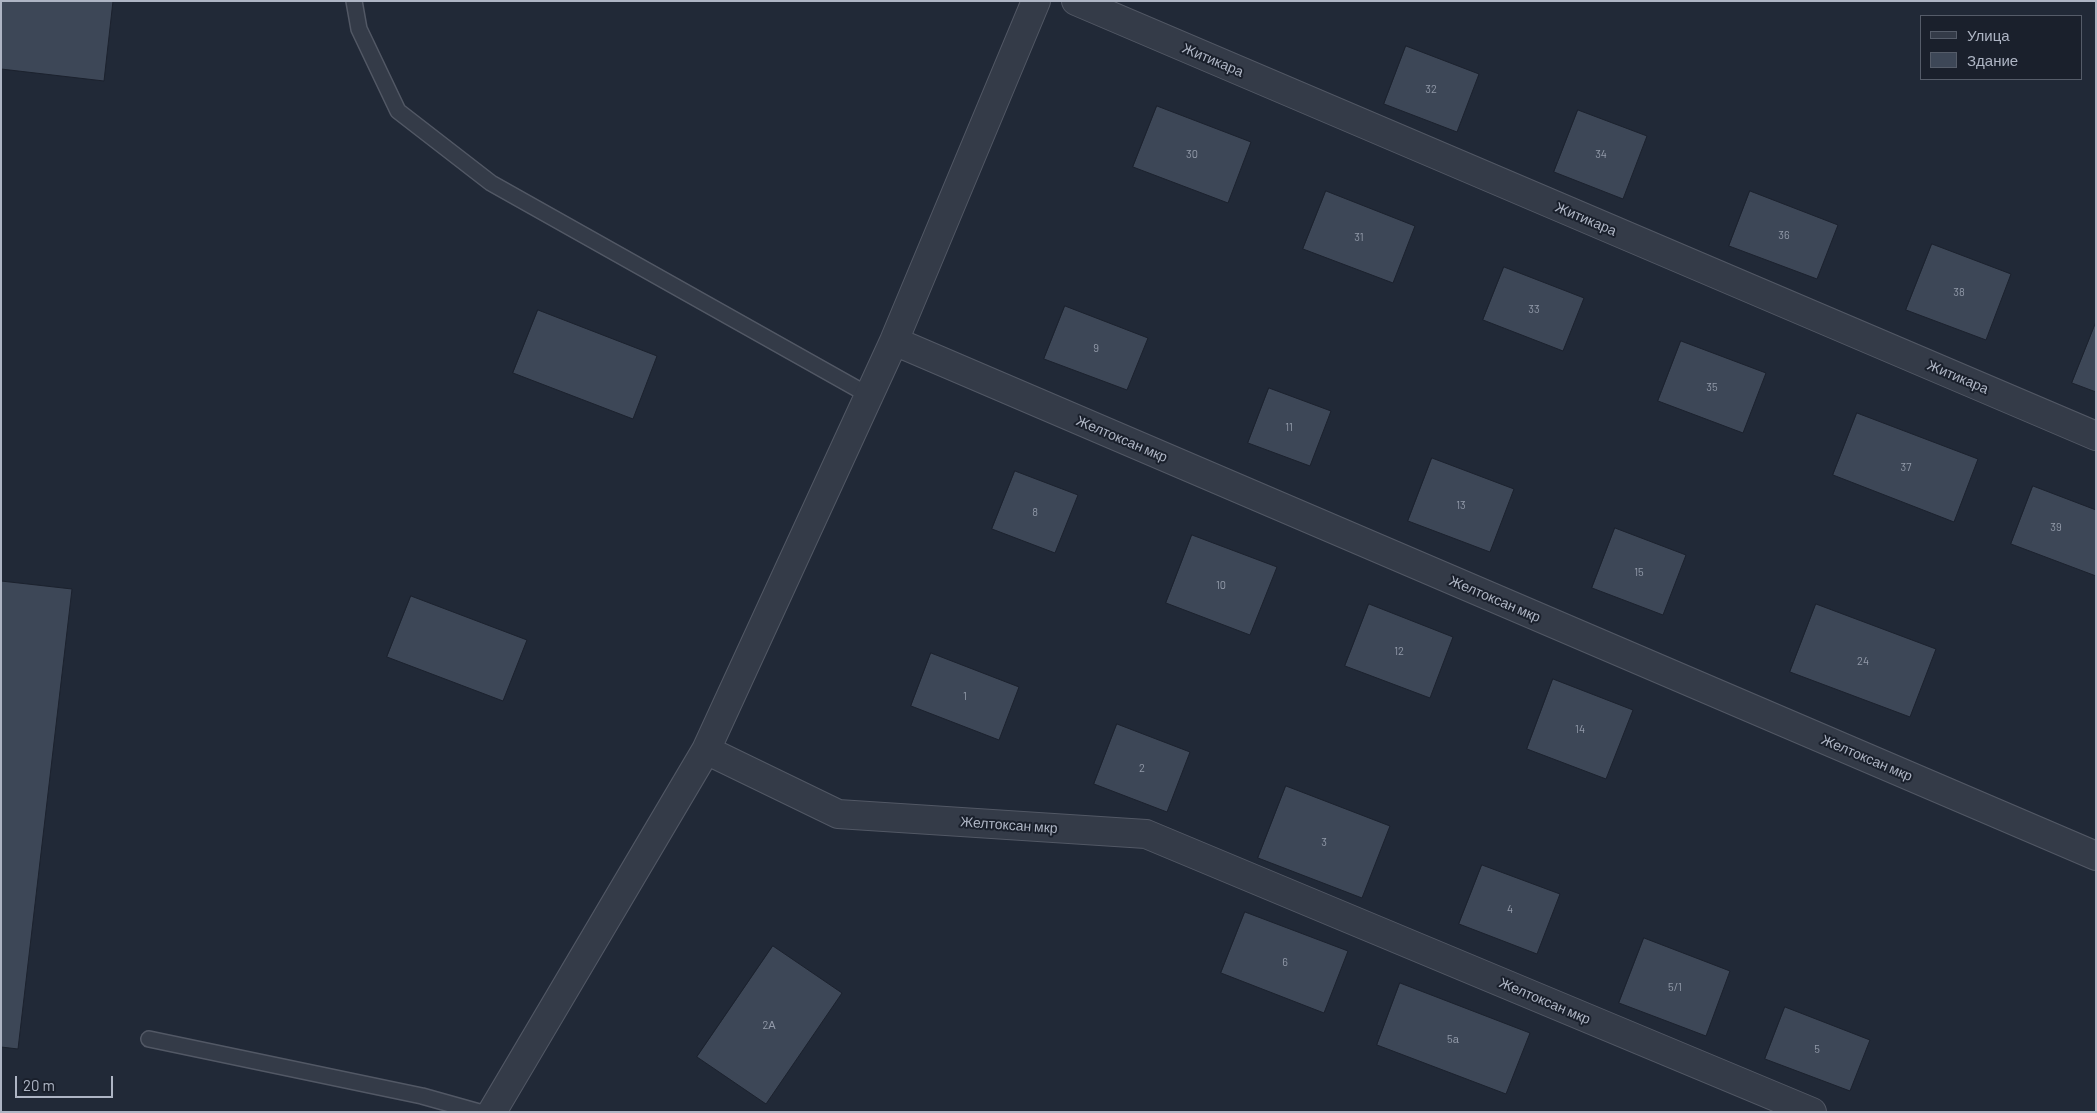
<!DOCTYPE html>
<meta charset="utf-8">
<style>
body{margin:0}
#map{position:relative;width:2097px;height:1113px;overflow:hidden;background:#212937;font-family:Barlow,sans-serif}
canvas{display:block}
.frame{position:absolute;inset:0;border:2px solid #aeb5c4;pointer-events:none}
.legend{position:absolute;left:1920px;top:15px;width:162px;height:65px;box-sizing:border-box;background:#1a202c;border:1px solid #555c69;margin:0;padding:6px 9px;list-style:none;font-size:15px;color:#aeb5c4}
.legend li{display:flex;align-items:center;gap:10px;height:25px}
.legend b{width:25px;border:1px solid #555c69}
.scale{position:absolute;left:15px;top:1076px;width:98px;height:22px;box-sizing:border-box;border:2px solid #aeb5c4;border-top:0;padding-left:6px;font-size:15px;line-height:18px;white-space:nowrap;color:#aeb5c4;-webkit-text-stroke:4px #1a202c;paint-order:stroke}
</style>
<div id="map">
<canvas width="2097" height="1113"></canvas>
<div class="frame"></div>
<ul class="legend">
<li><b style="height:6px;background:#343b48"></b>Улица</li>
<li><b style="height:14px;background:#3d4757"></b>Здание</li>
</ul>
<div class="scale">20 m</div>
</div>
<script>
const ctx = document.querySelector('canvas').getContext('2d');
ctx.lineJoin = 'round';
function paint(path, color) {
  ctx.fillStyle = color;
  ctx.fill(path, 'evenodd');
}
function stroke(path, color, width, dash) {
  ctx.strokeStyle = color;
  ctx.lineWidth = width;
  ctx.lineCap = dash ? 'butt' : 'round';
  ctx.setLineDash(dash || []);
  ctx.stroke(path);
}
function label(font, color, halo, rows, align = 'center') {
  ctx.font = font + ' Barlow,sans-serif';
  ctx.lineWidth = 4;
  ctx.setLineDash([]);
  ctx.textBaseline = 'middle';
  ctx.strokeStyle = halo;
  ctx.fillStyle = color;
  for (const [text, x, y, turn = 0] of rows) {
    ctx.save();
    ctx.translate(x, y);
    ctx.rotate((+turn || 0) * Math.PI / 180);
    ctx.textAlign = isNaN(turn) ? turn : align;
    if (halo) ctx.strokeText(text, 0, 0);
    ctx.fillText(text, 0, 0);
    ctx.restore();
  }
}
const building = new Path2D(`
 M1,1H113L104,81L1,69Z
 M1406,46L1479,74L1457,132L1384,104Z
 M1157,106L1251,142L1228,203L1133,167Z
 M1578,110L1647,136L1623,199L1554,172Z
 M1326,191L1415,226L1393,283L1303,249Z
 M1750,191L1838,225L1817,279L1729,246Z
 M1932,244L2011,274L1986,340L1906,310Z
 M1504,267L1584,298L1563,351L1483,320Z
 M1065,306L1148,338L1127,390L1044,359Z
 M538,310L657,356L633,419L513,373Z
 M2096,322V392L2072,383Z
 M1681,341L1766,373L1743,433L1658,401Z
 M1269,388L1331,411L1310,466L1248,443Z
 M1857,413L1978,459L1954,522L1833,475Z
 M1432,458L1514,489L1490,552L1408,521Z
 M1015,471L1078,495L1055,553L992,529Z
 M2033,486L2096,510V576L2011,544Z
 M1615,528L1686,555L1663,615L1592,588Z
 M1192,535L1277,567L1250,635L1166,603Z
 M1,581L72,589L18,1049L1,1047Z
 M411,596L527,640L503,701L387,657Z
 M1369,604L1453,637L1430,698L1345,666Z
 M1816,604L1936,649L1910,717L1790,672Z
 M931,653L1019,687L999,740L911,706Z
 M1553,679L1633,710L1606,779L1527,749Z
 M1117,724L1190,752L1167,812L1094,784Z
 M1286,786L1390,826L1362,898L1258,858Z
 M1482,865L1560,894L1537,954L1459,924Z
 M1245,912L1348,951L1324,1013L1221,973Z
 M1644,938L1730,971L1706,1036L1619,1003Z
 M773,946L842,993L766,1104L697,1057Z
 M1400,983L1530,1033L1506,1094L1377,1045Z
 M1785,1007L1870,1040L1850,1091L1765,1059Z`);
paint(building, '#3d4757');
stroke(building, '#1c222e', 1);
const service = new Path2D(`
 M354,1L359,29L398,111L491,183L870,396
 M149,1039L422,1096L479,1112`);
const minor = new Path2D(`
 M1076,1L2096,436
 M894,341L2096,856
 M706,750L838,814L1146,834L1812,1112
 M492,1112L706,750L894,341L1036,1`);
stroke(service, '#525865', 18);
stroke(minor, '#525865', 30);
stroke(service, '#343b48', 15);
stroke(minor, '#343b48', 28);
label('11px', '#929aa9', null, [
 ["32",1431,89],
 ["30",1192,154],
 ["34",1601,154],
 ["36",1784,235],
 ["31",1359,237],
 ["38",1959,292],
 ["33",1534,309],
 ["9",1096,348],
 ["35",1712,387],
 ["11",1289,427],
 ["37",1906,467],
 ["13",1461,505],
 ["8",1035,512],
 ["39",2056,527],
 ["15",1639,572],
 ["10",1221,585],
 ["12",1399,651],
 ["24",1863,661],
 ["1",965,696],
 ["14",1580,729],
 ["2",1142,768],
 ["3",1324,842],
 ["4",1510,909],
 ["6",1285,962],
 ["5/1",1675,987],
 ["2А",769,1025],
 ["5а",1453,1039],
 ["5",1817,1049]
]);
label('14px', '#aeb5c4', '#1a202c', [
 ["Житикара",1213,60,23],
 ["Житикара",1586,219,23],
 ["Житикара",1958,377,23],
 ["Желтоксан мкр",1122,439,23],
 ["Желтоксан мкр",1495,599,23],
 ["Желтоксан мкр",1867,758,23],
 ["Желтоксан мкр",1009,825,4],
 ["Желтоксан мкр",1545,1001,23]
]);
</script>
